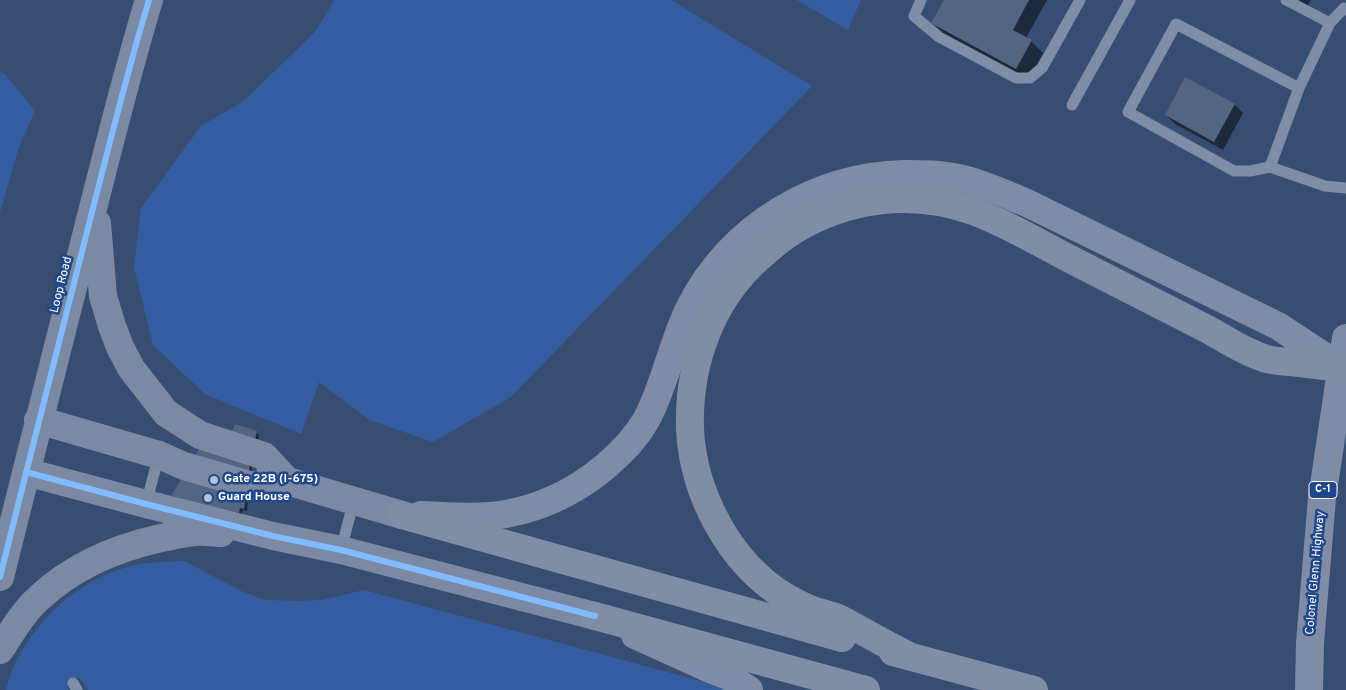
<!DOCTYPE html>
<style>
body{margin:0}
canvas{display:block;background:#384d72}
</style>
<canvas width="1346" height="690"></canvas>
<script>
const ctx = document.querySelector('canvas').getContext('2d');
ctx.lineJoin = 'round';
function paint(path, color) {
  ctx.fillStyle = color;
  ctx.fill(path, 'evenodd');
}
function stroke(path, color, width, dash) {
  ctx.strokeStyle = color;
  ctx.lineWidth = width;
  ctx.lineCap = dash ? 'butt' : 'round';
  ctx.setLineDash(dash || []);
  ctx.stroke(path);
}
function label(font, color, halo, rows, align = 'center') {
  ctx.font = font + ' Overpass,sans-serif';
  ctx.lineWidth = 5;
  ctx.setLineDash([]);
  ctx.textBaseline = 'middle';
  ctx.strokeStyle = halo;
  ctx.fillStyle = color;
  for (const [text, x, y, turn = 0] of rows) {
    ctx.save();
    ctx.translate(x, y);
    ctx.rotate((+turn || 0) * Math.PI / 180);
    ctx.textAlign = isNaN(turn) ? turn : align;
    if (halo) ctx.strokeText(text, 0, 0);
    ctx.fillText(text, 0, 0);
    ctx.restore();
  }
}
paint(new Path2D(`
 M335,0H671L812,86L511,397L433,442L370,420L319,382L301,434L205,394L153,345L134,267L141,208L201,126L244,101L314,33Z
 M797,0H861L848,30Z
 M0,72L4,73L35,111L19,147L0,212Z
 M184,561L241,591L265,600L298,601L322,600L364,590L708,683L723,690H88L80,678L71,679L68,688V690H6C8,683 10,675 13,668C34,621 77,581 127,567C146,562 165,562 184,561Z`), '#345da1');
paint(new Path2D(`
 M945,0H1047L1026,38L1031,41L1043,53L1028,80L944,34L933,23Z
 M1292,0H1311L1306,8Z
 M1235,105L1243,113L1223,150L1175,124L1166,115Z
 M256,432L259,435L252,467L247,511L243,510L241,515L175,498L172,496L231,437Z`), '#0007');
paint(new Path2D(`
 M944,0H1029L1013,30L1032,40L1016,69L931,23Z
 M1185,77L1235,104L1214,142L1165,115Z
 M235,424L257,431L250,464L244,509L240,508L239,513L230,511L229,513L181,501L182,499L171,496L211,429L230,436Z`), '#546582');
stroke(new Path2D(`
 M921,0L914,16L939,37L1016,78H1030L1042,68L1080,0
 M1286,0L1330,23
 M1299,88L1270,167L1325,186L1346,188
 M1072,105L1130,0
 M1270,167L1250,171H1234L1128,112L1176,24L1299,88L1330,23L1344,8L1346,10
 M146,504L159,455
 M341,550L354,500
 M73,683L77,690`), '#7f8ea7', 11);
stroke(new Path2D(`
 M97,223L103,296L112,326L120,347L131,368L166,413L200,435L264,456L287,481
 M38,420L159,455L184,466L253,486L287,481
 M26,472L146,504L273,536L341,550L595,616
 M270,474L287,481L402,515
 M0,577C30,458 59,339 90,220C109,146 127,72 149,0
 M0,650C12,632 23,612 39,598C73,566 116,548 161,538C172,536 183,533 195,532C203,531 213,533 221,533`), '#7b89a3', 28);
stroke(new Path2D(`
 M421,515C449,516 479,519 506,514C549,506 587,485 618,455C631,443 645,425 652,408C667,375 674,339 690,307C731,227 815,176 904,174C922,174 940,174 958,178C982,183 1005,194 1027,203L1278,326L1342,368
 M635,635L710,669L728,676L749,690
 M1309,690L1310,643L1322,498L1346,338`), '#7e8da5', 28);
stroke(new Path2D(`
 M402,515L842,638
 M595,616L866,690
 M893,652L1034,690
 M911,657C895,649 880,641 864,632C856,628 847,622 838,618C828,614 816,612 805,607C798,604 791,600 784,596C729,562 693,493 690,429C688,364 711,299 761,256C771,247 782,238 793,231C849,197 912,190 973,211C1006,223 1037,242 1068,258C1115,282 1162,306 1209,330C1225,339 1243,351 1261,357C1269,361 1280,361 1290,362C1307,364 1324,366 1342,368`), '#7f8ea5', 28);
stroke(new Path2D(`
 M26,472L146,504L273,536L341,550L595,616
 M0,577C30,458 59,339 90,220C109,146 127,72 149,0`), '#80bcff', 6);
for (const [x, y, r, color] of [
 [214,480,5,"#b9c1ce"],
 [208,498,5,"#b9c1ce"]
]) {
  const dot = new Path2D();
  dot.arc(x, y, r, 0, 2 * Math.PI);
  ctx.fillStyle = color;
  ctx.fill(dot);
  stroke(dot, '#1f478b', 2);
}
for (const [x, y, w] of [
 [1323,490,28]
]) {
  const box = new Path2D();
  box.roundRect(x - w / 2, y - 8.5, w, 17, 4);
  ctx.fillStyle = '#1f478b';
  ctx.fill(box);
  stroke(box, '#fff', 1);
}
label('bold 11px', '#fff', null, [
 ["C-1",1323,490]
]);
label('12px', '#fff', '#1f478b', [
 ["Loop Road",62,285,-76],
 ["Colonel Glenn Highway",1316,573,-85]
]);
label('bold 12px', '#fff', '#1f478b', [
 ["Gate 22B (I-675)",224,480],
 ["Guard House",218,498]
], 'left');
</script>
